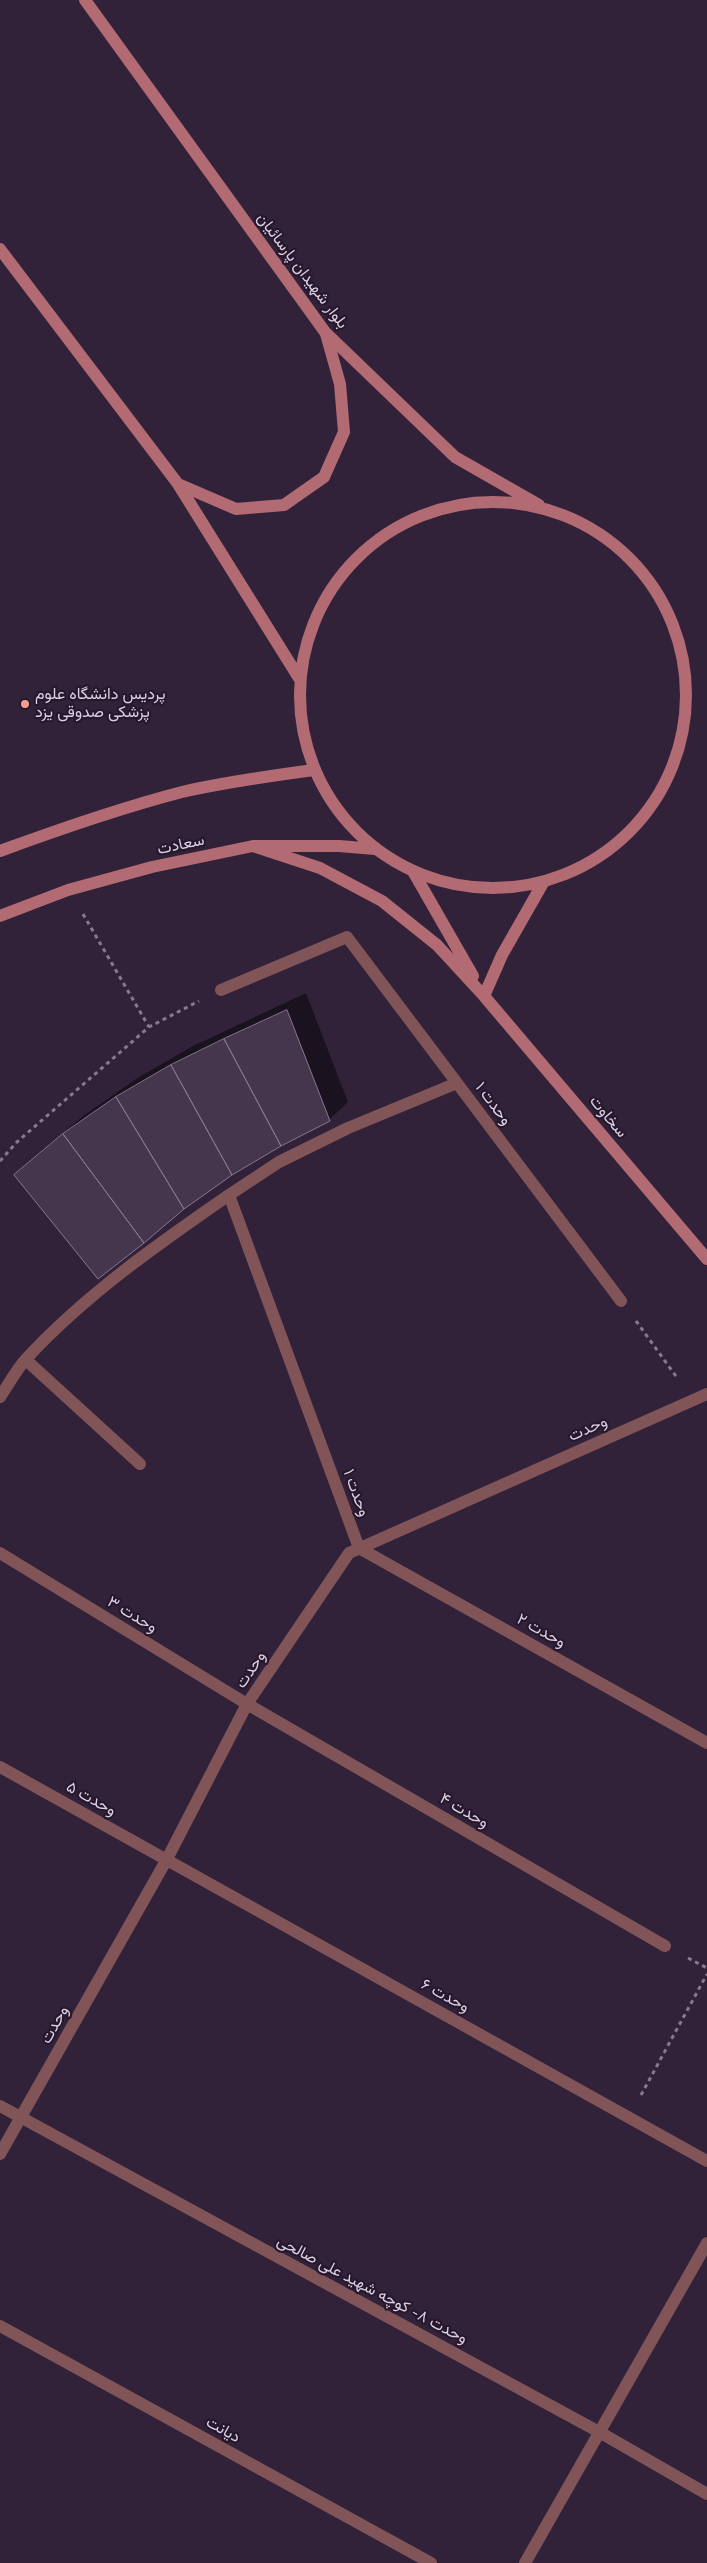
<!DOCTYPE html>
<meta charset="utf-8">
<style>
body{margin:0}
canvas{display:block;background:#312139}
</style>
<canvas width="707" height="2563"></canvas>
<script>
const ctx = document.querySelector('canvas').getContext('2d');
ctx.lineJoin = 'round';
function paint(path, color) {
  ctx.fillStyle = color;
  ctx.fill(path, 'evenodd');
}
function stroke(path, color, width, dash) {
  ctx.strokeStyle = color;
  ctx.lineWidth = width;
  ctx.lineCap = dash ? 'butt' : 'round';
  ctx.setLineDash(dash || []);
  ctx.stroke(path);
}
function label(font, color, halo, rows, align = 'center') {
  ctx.font = font + ' "Space Grotesk",Vazirmatn,sans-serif';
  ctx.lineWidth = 4.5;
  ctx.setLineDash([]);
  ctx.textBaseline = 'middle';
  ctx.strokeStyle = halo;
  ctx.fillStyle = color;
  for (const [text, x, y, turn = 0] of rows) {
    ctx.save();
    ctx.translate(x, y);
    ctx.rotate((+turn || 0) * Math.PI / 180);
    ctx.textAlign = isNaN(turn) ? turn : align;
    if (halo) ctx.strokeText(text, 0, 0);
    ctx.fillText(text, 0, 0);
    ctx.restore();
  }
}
paint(new Path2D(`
 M306,993L348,1102L329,1120L15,1175L83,1116L136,1079L191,1047Z`), '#0007');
const building = new Path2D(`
 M287,1010L330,1121L281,1146L224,1039Z
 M224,1039L281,1146L232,1175L171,1065Z
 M171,1065L232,1175L184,1209L116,1097Z
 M116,1097L184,1209L144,1243L63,1134Z
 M63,1134L144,1243L98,1279L14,1175Z`);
paint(building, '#45354d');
stroke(building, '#887692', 1);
stroke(new Path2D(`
 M83,914L149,1027
 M0,1161L17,1142L149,1027L199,1001
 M636,1321L678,1379
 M688,1958L707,1968
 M641,2095L707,1974`), '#877a8e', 3, [4, 4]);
stroke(new Path2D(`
 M221,990L347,937L457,1083
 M229,1195L279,1162L348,1128L457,1083L621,1301
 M26,1360L140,1464
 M0,1397C9,1384 16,1370 26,1359C85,1295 158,1244 229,1195L359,1548L707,1743
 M0,1553L247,1704L665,1946
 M0,1767L707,2161
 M0,2106L601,2433L707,2494
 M0,2154L167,1859L247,1704L349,1553L707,1394
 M0,2326L431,2563
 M525,2563L707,2243`), '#815458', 12);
stroke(new Path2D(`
 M85,0L325,332L455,457L539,505
 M0,249L178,484L299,678
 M178,484L236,509L284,505L324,477L344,432L340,384L326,334
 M300 695a193 193 0 1 1 386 0a193 193 0 1 1-386 0Z
 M253,846L320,868L382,901L437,945L484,996L707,1259
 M0,851C60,829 120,808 182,792C225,782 270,776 314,770
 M414,873L473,976
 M0,916L68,890L152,867L253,846H339L375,849
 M484,996L502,955L543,883`), '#b26b73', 12);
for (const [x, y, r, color] of [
 [25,704,5,"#f59d90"]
]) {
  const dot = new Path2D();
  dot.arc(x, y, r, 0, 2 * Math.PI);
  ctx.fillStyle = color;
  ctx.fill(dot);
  stroke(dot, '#27182e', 2);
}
label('16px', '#dbd1e1', '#27182e', [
 ["بلوار شهیدان پارسائیان",302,271,53],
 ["سعادت",181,845,-12],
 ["وحدت ۱",493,1104,53],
 ["سخاوت",608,1117,50],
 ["وحدت",588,1429,-24],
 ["وحدت ۱",356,1493,70],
 ["وحدت ۳",132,1615,31],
 ["وحدت ۲",541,1631,29],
 ["وحدت",251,1670,-56],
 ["وحدت ۵",91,1799,29],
 ["وحدت ۴",464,1811,30],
 ["وحدت ۶",445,1996,29],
 ["وحدت",55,2025,-61],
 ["وحدت ۸- کوچه شهید علی صالحی",372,2290,28],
 ["دیانت",223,2430,29]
]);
label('16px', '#dbd1e1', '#27182e', [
 ["پردیس دانشگاه علوم",35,695],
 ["پزشکی صدوقی یزد",35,713]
], 'left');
</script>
